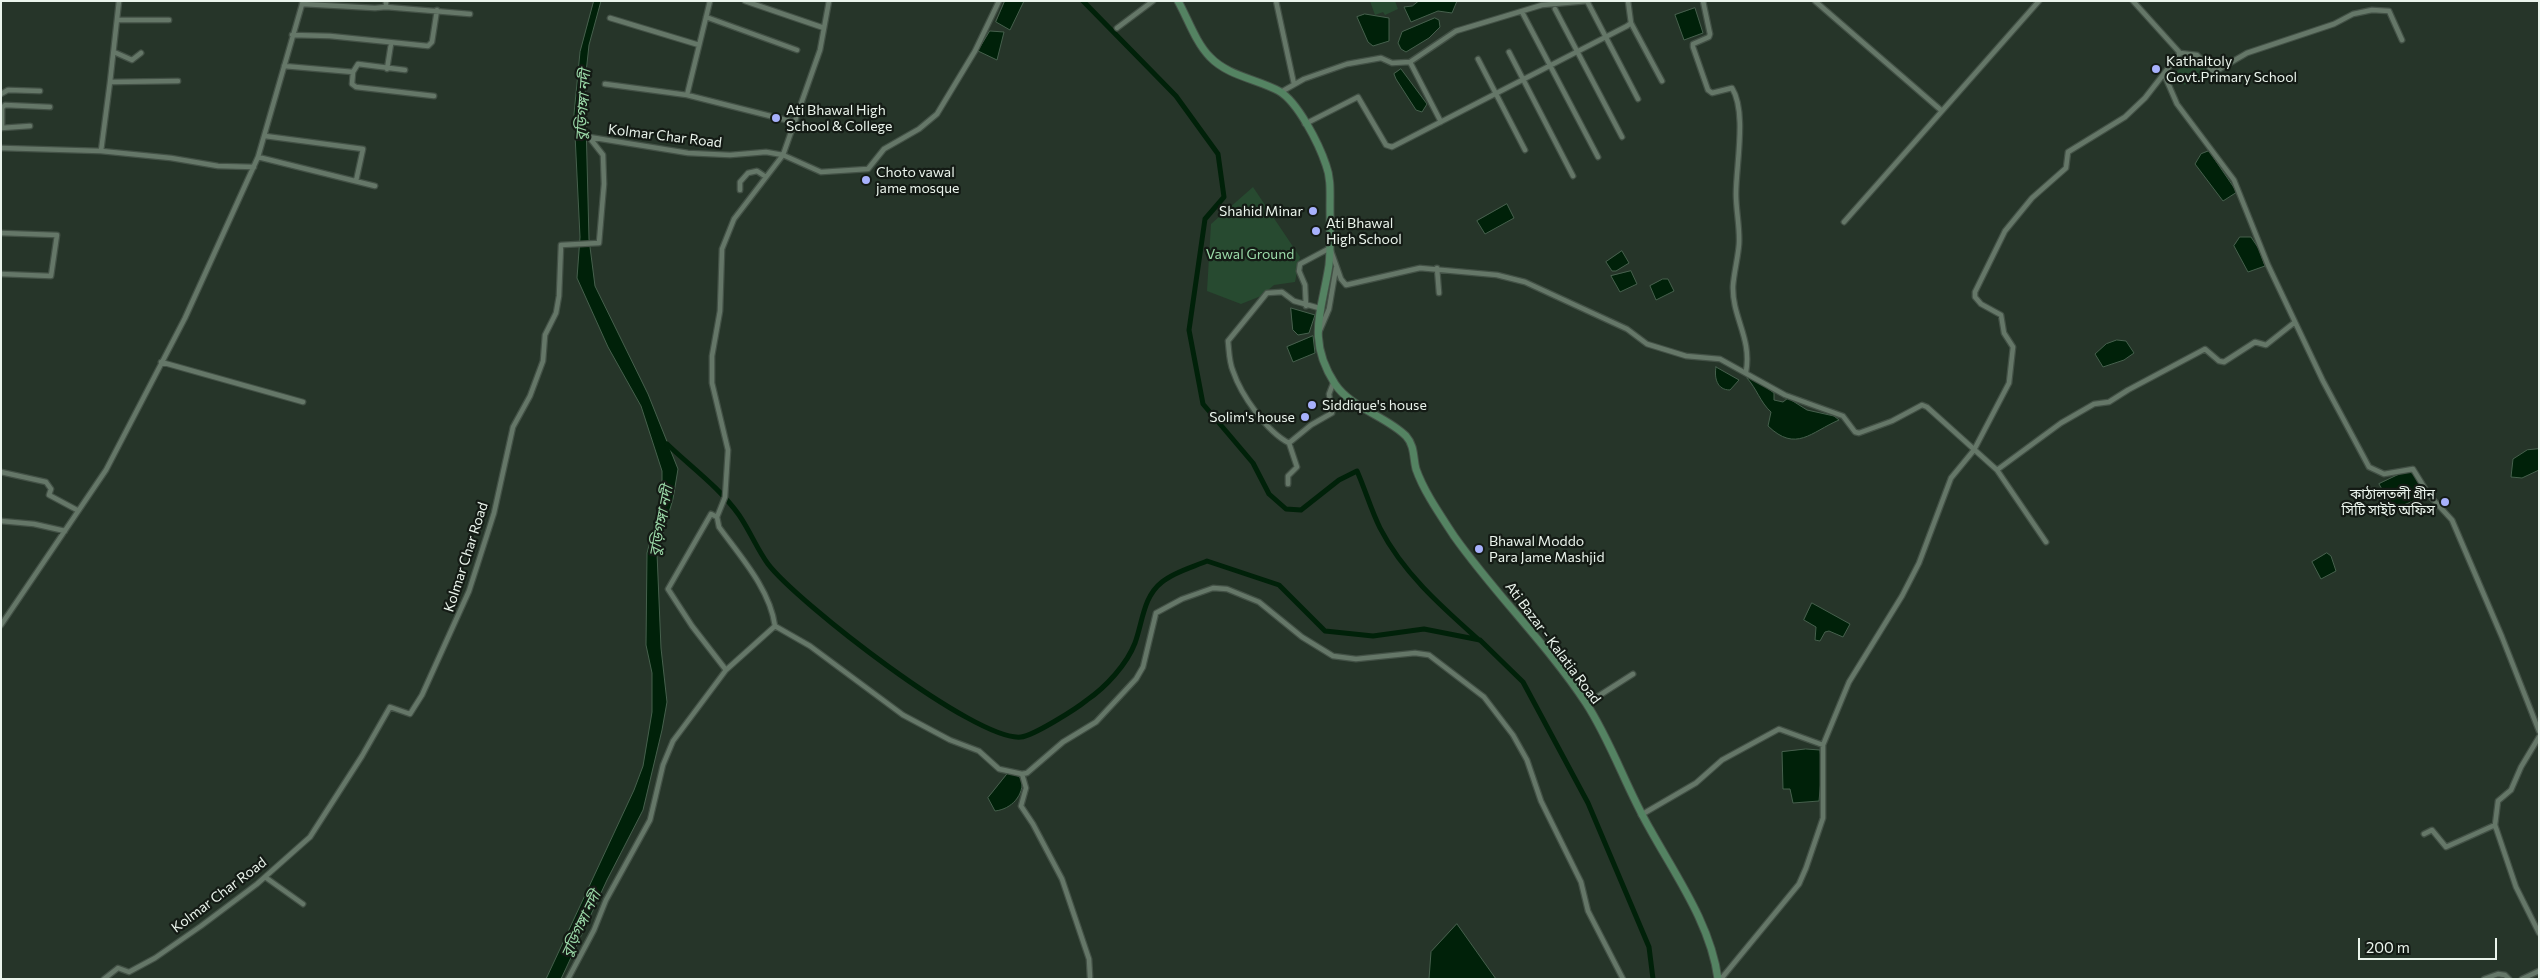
<!DOCTYPE html>
<meta charset="utf-8">
<style>
body{margin:0}
#map{position:relative;width:2540px;height:980px;overflow:hidden;background:#263529;font-family:Commissioner,sans-serif}
canvas{display:block}
.frame{position:absolute;inset:0;border:2px solid #eaf4ec;pointer-events:none}
.scale{position:absolute;left:2358px;top:938px;width:139px;height:22px;box-sizing:border-box;border:2px solid #eaf4ec;border-top:0;padding-left:6px;font-size:15px;line-height:18px;white-space:nowrap;color:#eaf4ec;-webkit-text-stroke:4px #141b15;paint-order:stroke}
</style>
<div id="map">
<canvas width="2540" height="980"></canvas>
<div class="frame"></div>
<div class="scale">200 m</div>
</div>
<script>
const ctx = document.querySelector('canvas').getContext('2d');
ctx.lineJoin = 'round';
function paint(path, color) {
  ctx.fillStyle = color;
  ctx.fill(path, 'evenodd');
}
function stroke(path, color, width, dash) {
  ctx.strokeStyle = color;
  ctx.lineWidth = width;
  ctx.lineCap = dash ? 'butt' : 'round';
  ctx.setLineDash(dash || []);
  ctx.stroke(path);
}
function label(font, color, halo, rows, align = 'center') {
  ctx.font = font + ' Commissioner,"Noto Sans Bengali",sans-serif';
  ctx.lineWidth = 4.5;
  ctx.setLineDash([]);
  ctx.textBaseline = 'middle';
  ctx.strokeStyle = halo;
  ctx.fillStyle = color;
  for (const [text, x, y, turn = 0] of rows) {
    ctx.save();
    ctx.translate(x, y);
    ctx.rotate((+turn || 0) * Math.PI / 180);
    ctx.textAlign = isNaN(turn) ? turn : align;
    if (halo) ctx.strokeText(text, 0, 0);
    ctx.fillText(text, 0, 0);
    ctx.restore();
  }
}
paint(new Path2D(`
 M1370,1H1395L1398,9L1385,15L1383,12L1375,15Z
 M2188,60L2200,62L2209,74L2184,85L2177,71Z
 M1253,187L1300,257L1295,282L1274,285L1261,296L1241,304L1207,291L1211,224Z`), '#274a30');
const water = new Path2D(`
 M594,1H601L589,45L585,82L589,239L595,286L648,394L678,469L673,499L657,553L661,648L667,702L662,730L643,810L607,880L561,979H546L634,790L643,766L652,712V673L646,645L647,553L662,496V471L641,406L608,347L577,278L580,237L574,114L580,52Z
 M1005,1H1024L1010,30L996,22Z
 M1419,1H1457L1452,13L1438,11L1411,22L1404,7L1412,6Z
 M1695,8L1703,33L1684,40L1675,15Z
 M1365,14L1389,18V41L1373,46L1368,42L1357,17Z
 M1435,18L1439,20L1440,27L1429,38L1406,52L1401,49L1398,43L1402,32Z
 M990,31L1004,32L997,60L978,51Z
 M1401,69L1427,104L1422,112L1416,110L1396,79L1394,74Z
 M2209,151L2237,192L2223,201L2195,164L2201,154Z
 M1507,204L1514,218L1485,234L1477,221Z
 M2240,237H2251L2259,249L2265,266L2248,272L2234,246Z
 M1622,251L1629,263L1616,271H1612L1606,262Z
 M1631,271L1637,284L1620,292L1611,276Z
 M1663,279H1668L1674,291L1656,300L1650,286Z
 M1291,308L1315,315L1309,333L1298,335L1293,330Z
 M1313,336L1315,353L1293,362L1287,347Z
 M2117,340L2126,341L2134,353L2124,360L2103,367L2095,354L2106,344Z
 M1716,367L1739,380L1730,390C1717,390 1714,378 1716,367Z
 M1751,376L1774,393V400L1783,402L1788,398L1807,410L1834,416L1839,420C1811,432 1796,453 1768,426L1771,412C1760,402 1757,389 1747,378Z
 M2539,449V470L2522,478L2511,477L2513,459L2527,450Z
 M2406,471C2418,472 2421,485 2425,496L2399,507H2392L2379,484Z
 M2327,553L2331,556L2336,571L2321,579L2312,562Z
 M1812,603L1850,624L1843,637L1829,631L1825,632L1820,641L1815,640L1816,627L1804,620Z
 M1806,749L1820,750L1822,769L1819,801L1793,803L1790,789H1783L1782,752Z
 M1008,773L1015,774L1022,779C1024,795 1012,809 995,811L988,798Z
 M1457,924L1496,979H1429L1431,952Z`);
paint(water, '#002109');
stroke(water, '#46604d', 1);
stroke(new Path2D(`
 M1083,1L1176,96L1218,154L1224,197L1205,219L1189,330L1203,404L1253,463L1269,494L1286,509L1301,510L1339,480L1357,471C1365,489 1371,510 1380,528C1403,573 1442,607 1479,640
 M667,444C691,467 719,487 739,515C750,531 757,549 768,564C797,602 976,742 1021,737C1033,736 1076,709 1087,700C1106,687 1127,664 1135,643C1143,621 1143,597 1162,582C1174,572 1193,567 1207,561L1279,585L1325,631L1373,636L1424,629L1480,640L1523,682L1588,803L1649,947L1653,979`), '#002109', 5);
const street = new Path2D(`
 M745,1L824,28
 M1276,1L1294,84
 M1587,1L1638,99
 M1703,1L1710,34L1709,37L1693,44V47L1708,90L1712,93L1732,88C1747,112 1736,165 1736,194C1736,211 1740,227 1739,244C1738,258 1734,272 1733,286C1732,318 1752,337 1746,372
 M1815,1L1942,111L2039,1
 M2133,1L2180,53
 M302,4L375,8L386,7V1
 M386,7L470,14
 M1555,9L1622,137
 M1522,12L1598,157
 M706,17L797,50
 M610,18L699,45
 M118,20H169
 M1631,23L1662,81
 M1117,28L1153,1
 M292,35L330,36L428,46L432,42L437,10
 M114,52L132,60L141,53
 M1509,52L1573,176
 M2180,53L2197,55L2213,71L2218,70L2247,53L2334,24L2353,14L2372,10L2389,11L2402,40
 M1478,59L1525,150
 M1410,62L1441,122
 M284,66L353,72L352,84L356,87L434,96
 M387,69L391,44
 M353,72L358,64L405,70
 M2164,74L2177,104L2234,180L2268,265L2323,381L2369,467L2384,474L2413,469L2429,495L2452,520L2502,637L2539,731
 M110,82L119,1
 M605,84L687,95L794,122
 M1281,92L1304,79L1347,64L1381,58L1392,63L1410,62L1456,31L1542,5L1587,1
 M1,94L8,90L40,91
 M687,95L710,1
 M1305,124L1358,97L1386,145L1392,147L1627,26L1631,23L1628,1
 M1,128L30,126
 M2,128V108L5,105L50,107
 M265,136L363,149L356,181
 M1,148L101,151L171,158L218,166L254,167
 M101,151L110,82L178,81
 M258,157L375,186
 M740,190V182L748,173L757,171L766,177
 M1844,222L1942,111
 M1,233L57,235L51,276L1,274
 M1437,268L1439,293
 M1306,306L1305,285L1299,271L1300,264L1330,248L1341,279L1346,285L1420,268L1497,275L1525,282L1627,329L1647,344L1686,356L1720,359L1785,395L1843,416L1855,432L1859,433L1892,421L1922,405L1927,407L1997,470L2046,542
 M1319,308L1294,301L1282,292L1267,293L1228,341C1229,350 1229,362 1233,371C1241,395 1267,432 1289,443L1311,425L1332,413L1329,394L1334,381
 M1320,330L1329,309L1336,268
 M161,362L303,402
 M1997,470L2061,423L2094,404L2109,402L2128,390L2205,349L2219,361L2224,362L2255,342L2266,345L2295,322
 M1,472L46,482L51,489L49,495L77,510
 M1288,484V476L1297,467L1289,443
 M717,517L711,514L668,589L692,626L726,670
 M1,521L34,524L65,531
 M1,625L106,470L185,318L258,157L303,1
 M775,626L810,646L903,715L950,740L979,751L999,769L1022,774L1027,773L1063,742L1096,722L1136,679L1143,667L1156,613L1182,599L1213,588L1227,589L1259,602L1302,637L1333,656L1356,659L1415,653L1429,655L1484,697L1513,735L1527,760L1541,801L1581,882L1588,911L1623,979
 M1586,704L1633,674
 M2539,737L2521,767L2511,790L2498,801L2495,825L2516,887L2539,933
 M1022,774L1026,788L1021,806L1033,824L1062,879L1089,959L1090,977
 M1641,815L1696,783L1722,760L1779,729L1823,745
 M2424,834L2432,830L2446,847L2495,825
 M265,877L303,904
 M104,979L118,968L129,972L155,958L201,926L257,884L310,837L362,756L390,707L410,714L422,695L469,591L494,513L513,427L530,396L543,361L545,335L556,313L559,296L561,245L599,243L604,184L603,155L589,137L688,153L730,155L766,152L783,155L821,172L868,169L884,149L919,129L937,114L975,51L999,1
 M568,979L594,930L606,900L650,820L663,765L673,741L726,670L775,626C770,589 740,556 719,527L717,517L725,497L728,450L712,383V356L720,311L722,249L734,219L783,155L820,50L829,1
 M1721,979L1799,884L1806,868L1823,818V745L1849,682L1902,596L1919,563L1951,478L1974,450L2009,383L2013,347L2004,333L2001,315L1981,304L1975,297V292L2005,231L2032,198L2066,168L2068,152L2125,117L2145,98L2180,53
 M2484,979L2498,974L2505,975L2509,979
 M2522,979L2539,971`);
const secondary = new Path2D(`
 M1178,1C1188,19 1196,43 1210,57C1228,76 1257,79 1279,91C1298,102 1319,144 1326,165C1331,178 1330,192 1330,206C1330,225 1331,245 1329,265C1322,311 1306,339 1335,384C1351,408 1386,416 1406,436C1415,446 1413,458 1416,469C1424,492 1441,516 1454,536C1495,594 1547,644 1586,703C1612,743 1626,788 1650,829C1676,876 1711,925 1718,979`);
stroke(street, '#435146', 7);
stroke(secondary, '#435146', 9);
stroke(street, '#657768', 4.5);
stroke(secondary, '#548362', 7);
for (const [x, y, r, color] of [
 [2156,69,5,"#a7b1fc"],
 [776,118,5,"#a7b1fc"],
 [866,180,5,"#a7b1fc"],
 [1313,211,5,"#a7b1fc"],
 [1316,231,5,"#a7b1fc"],
 [1312,405,5,"#a7b1fc"],
 [1305,417,5,"#a7b1fc"],
 [2445,502,5,"#a7b1fc"],
 [1479,549,5,"#a7b1fc"]
]) {
  const dot = new Path2D();
  dot.arc(x, y, r, 0, 2 * Math.PI);
  ctx.fillStyle = color;
  ctx.fill(dot);
  stroke(dot, '#141b15', 2);
}
label('14px', '#eaf4ec', '#141b15', [
 ["Kathaltoly",2166,61],
 ["Govt.Primary School",2166,77],
 ["Ati Bhawal High",786,110],
 ["School & College",786,126],
 ["Choto vawal",876,172],
 ["jame mosque",876,188],
 ["Shahid Minar",1303,211,"right"],
 ["Ati Bhawal",1326,223],
 ["High School",1326,239],
 ["Siddique's house",1322,405],
 ["Solim's house",1295,417,"right"],
 ["কাঠালতলী গ্রীন",2435,494,"right"],
 ["সিটি সাইট অফিস",2435,510,"right"],
 ["Bhawal Moddo",1489,541],
 ["Para Jame Mashjid",1489,557]
], 'left');
label('14px', '#eaf4ec', '#141b15', [
 ["Kolmar Char Road",665,136,7],
 ["Kolmar Char Road",466,557,-72],
 ["Ati Bazar - Kalatia Road",1553,643,53],
 ["Kolmar Char Road",219,895,-37]
]);
label('14px', '#9bdaa9', '#141b15', [
 ["Vawal Ground",1250,254]
]);
label('italic 15px', '#9bd9a8', '#141b15', [
 ["বুড়িগঙ্গা নদী",583,105,-86],
 ["বুড়িগঙ্গা নদী",661,521,-79],
 ["বুড়িগঙ্গা নদী",581,924,-64]
]);
</script>
